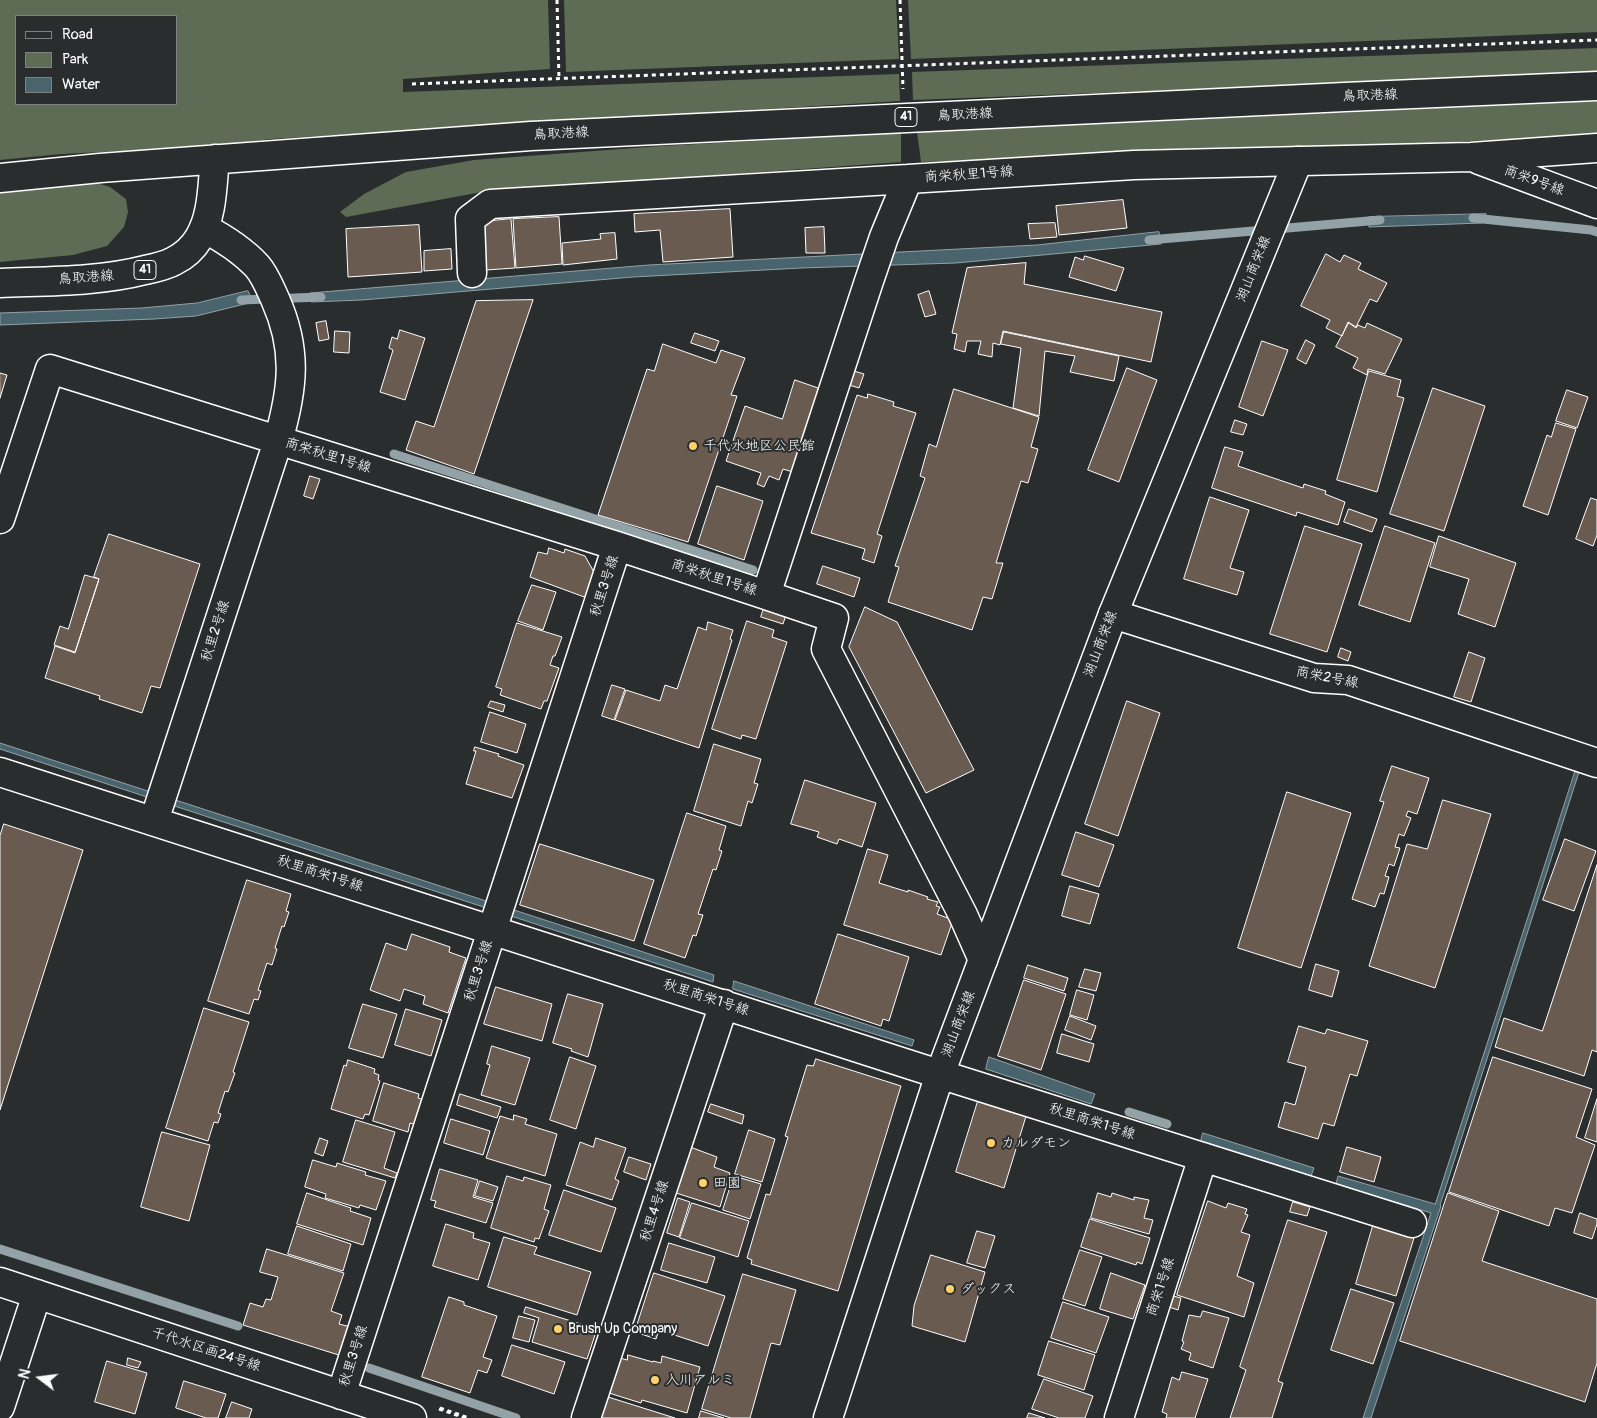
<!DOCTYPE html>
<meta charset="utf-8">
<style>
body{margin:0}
#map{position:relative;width:1597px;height:1418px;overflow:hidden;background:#2a2d2e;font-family:Pangolin,sans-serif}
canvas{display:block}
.legend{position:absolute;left:15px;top:15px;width:162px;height:90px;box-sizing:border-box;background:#2a2d2e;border:1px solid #7f8182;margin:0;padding:6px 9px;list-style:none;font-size:15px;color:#fff}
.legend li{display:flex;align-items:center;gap:10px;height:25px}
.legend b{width:25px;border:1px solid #7f8182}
.north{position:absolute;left:15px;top:1353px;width:50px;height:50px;-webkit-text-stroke:4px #2a2d2e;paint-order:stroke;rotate:285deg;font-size:14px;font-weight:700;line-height:20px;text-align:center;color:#fff}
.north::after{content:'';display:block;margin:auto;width:18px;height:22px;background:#fff;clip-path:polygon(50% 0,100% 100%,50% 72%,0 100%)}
</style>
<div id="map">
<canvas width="1597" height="1418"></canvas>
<ul class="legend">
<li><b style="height:6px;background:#2a2d2e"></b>Road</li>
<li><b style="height:14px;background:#5e6c55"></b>Park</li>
<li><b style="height:14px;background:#49646d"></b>Water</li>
</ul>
<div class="north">N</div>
</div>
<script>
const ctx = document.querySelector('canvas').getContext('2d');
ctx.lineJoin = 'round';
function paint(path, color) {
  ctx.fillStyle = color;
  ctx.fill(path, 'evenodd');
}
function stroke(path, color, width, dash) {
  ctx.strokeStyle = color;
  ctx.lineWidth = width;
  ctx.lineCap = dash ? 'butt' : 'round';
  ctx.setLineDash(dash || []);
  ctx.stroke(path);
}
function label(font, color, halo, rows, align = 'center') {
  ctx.font = font + ' Pangolin,"Klee One",sans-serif';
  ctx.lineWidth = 4;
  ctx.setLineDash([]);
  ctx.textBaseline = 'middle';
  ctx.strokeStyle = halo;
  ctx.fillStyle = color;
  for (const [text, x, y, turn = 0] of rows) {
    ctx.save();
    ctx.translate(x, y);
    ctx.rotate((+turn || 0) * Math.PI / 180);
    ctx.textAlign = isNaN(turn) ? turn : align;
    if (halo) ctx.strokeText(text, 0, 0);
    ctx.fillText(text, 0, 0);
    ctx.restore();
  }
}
paint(new Path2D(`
 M0,0H548L550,69L403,79V92L899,74L900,101L271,139L209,147L61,154L0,160ZM16,16H176V104H16Z
 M564,0H896L899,59L566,72Z
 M908,0H1597V32L911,59Z
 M1597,48V74L913,100L912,72Z
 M1597,101V135L1368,146L921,162L917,132Z
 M901,133V162L482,192L346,217L340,212L364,194L406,172L474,160L661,146Z
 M90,181L110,187L126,199L128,212L124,227L107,246L73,255L0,262V188Z`), '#5e6c55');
const water = new Path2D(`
 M1486,214L1482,223L1369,227V217Z
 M1159,232L1161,244L956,263L801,268L633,277L362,300L311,302L310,293L649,265L1037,245Z
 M248,291L253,302L196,316L154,319L0,325V313L142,308L197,303Z
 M0,743L714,975L713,982L0,749Z
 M1575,772H1579L1440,1205L1441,1206L1371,1418H1363L1431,1213L1336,1184L1338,1176L1435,1204Z
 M734,981L914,1040L912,1046L733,989Z
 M989,1057L1095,1094L1091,1104L986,1069Z
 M1203,1133L1314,1168L1311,1176L1201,1141Z`);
paint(water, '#49646d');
stroke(water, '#92a2a7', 1);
stroke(new Path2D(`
 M1473,218L1591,230L1597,232
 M1149,240L1380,220
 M241,300L321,297
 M394,454L753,570
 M1129,1112L1167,1124
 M0,1249L238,1326
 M369,1368L516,1418`), '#92a2a7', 9);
const building = new Path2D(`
 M1123,200L1127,228L1059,235L1056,206Z
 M730,209L733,257L663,262L660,230L635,232L634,214Z
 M559,217L562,264L516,268L513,219Z
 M511,219L515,268L486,270L482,222Z
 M1055,223L1057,237L1030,239L1028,224Z
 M419,225L422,272L348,277L346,229Z
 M824,227L825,253H806L805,228Z
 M615,233L617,259L563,265L562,243L601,239L600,234Z
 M451,249L452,269L424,271V251Z
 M1326,254L1340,262L1344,255L1361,263L1358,269L1387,283L1377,302L1370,299L1356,327L1348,322L1342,336L1326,328L1330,320L1301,306Z
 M1085,256L1124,268L1116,291L1069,277L1075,257L1083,260Z
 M1026,263L1024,284L1162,312L1151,362L1003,331L1000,345L993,343L992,357L978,354L981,341H967L965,352L954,349L957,334L952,333L967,268Z
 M929,291L936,314L925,317L918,295Z
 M533,300L474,474L406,450L416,421L434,427L476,301Z
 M326,321L329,339L319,341L316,323Z
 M1349,323L1356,328L1358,325L1365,328L1367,323L1402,339L1385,374L1368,369L1367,375L1353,368L1358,358L1336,347Z
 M400,330L425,338L405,400L380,392L393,350L389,348L392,337L397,339Z
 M335,331L350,332L349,353L334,352Z
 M1004,332L1119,356L1114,381L1070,372L1075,356L1045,351L1039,416L1013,408L1021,348L1001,344Z
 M695,333L719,341L715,351L691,343Z
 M1306,340L1315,345L1306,364L1297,359Z
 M1262,341L1288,350L1263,416L1239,407Z
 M663,344L716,363L721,350L745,358L731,395L737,396L688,542L598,515L647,369L654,371Z
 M1127,368L1157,380L1119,482L1088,470Z
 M854,371L864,374L859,388L849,385Z
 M1369,371L1401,380L1397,396L1404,398L1377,492L1337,480Z
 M0,373L7,375L0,398Z
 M795,380L821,389L793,472L783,469L779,480L769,476L764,487L757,484L761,473L726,461L745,406L782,419Z
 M1433,388L1485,406L1444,531L1390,514Z
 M954,389L1039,417L1031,447L1038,449L1028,483L1021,481L996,563H1003L992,599L983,597L972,630L888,602L899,567L895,566L925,478L920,476L929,444L936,447Z
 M1567,390L1588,397L1577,428L1556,421Z
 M868,394L894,402L893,406L916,413L877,534L882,536L874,563L862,559L865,549L811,533L857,395L867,398Z
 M1235,420L1247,424L1243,435L1231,432Z
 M1556,423L1576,429L1548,515L1523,506L1547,435L1551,437Z
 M1225,447L1243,452L1238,466L1303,488L1304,484L1326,491L1325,494L1345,502L1338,525L1297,512L1296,516L1212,488Z
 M310,476L320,479L313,499L304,496Z
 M717,486L763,501L744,560L698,544Z
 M1210,497L1249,510L1230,568L1244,572L1237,595L1184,579Z
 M1591,498L1597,500V535L1593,546L1576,539Z
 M1349,509L1377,519L1372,532L1344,522Z
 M1305,526L1362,544L1327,652L1270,634Z
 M1385,526L1435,543L1410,622L1359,605Z
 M109,534L200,564L160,688L151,686L142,713L99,699L100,696L45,678L55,646L75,653L99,579L94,577Z
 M1439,536L1516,563L1495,627L1458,614L1469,579L1430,567Z
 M549,548L564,553L565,549L585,556L595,574L587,598L530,577L538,552L547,554Z
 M823,566L860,578L854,597L817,584Z
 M85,575L99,579L75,652L54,645L60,626L68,629Z
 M532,585L556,592L543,630L518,621Z
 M865,607L897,622L974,770L926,793L849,647Z
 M764,608L786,615L783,624L761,617Z
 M747,621L774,630L772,637L787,642L756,739L742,735L741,739L712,729Z
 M708,622L733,630L730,639L732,640L699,748L615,720L626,690L660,701L665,685L677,689L698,627L706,630Z
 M517,623L562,637L555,656H553L550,665L559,668L547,701H544L541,709L500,695L502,689L496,687Z
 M1341,648L1351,652L1348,661L1338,657Z
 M1469,652L1485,658L1471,702L1454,697Z
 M612,685L625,689L614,720L602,716Z
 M491,701L505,705L503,712L488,707Z
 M1127,701L1160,713L1118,836L1085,824Z
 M490,712L526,724L517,753L481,742Z
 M714,744L761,759L754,783L758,784L752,803L748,801L741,826L694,811Z
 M475,747L499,754L498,756L524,765L512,798L466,784L476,751H474Z
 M1392,766L1429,778L1417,814L1408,811L1406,816L1411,818L1404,836L1399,834L1395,847L1400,848L1394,866L1389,864L1385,876L1389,877L1384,894L1380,893L1375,907L1352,899L1384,802L1380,801Z
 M805,780L876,803L862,847L839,839L837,844L817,837L819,832L791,824Z
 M1287,792L1351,813L1301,968L1238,948Z
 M1443,800L1491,814L1435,988L1369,966L1407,844L1427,849Z
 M687,813L726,826L719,850L722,851L716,870L713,869L698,914L703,915L696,936L693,935L685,958L644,944Z
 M4,824L83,850L0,1110V836Z
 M1076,832L1114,845L1099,887L1062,875Z
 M1565,839L1596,851L1574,911L1543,900Z
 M540,844L654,880L634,941L520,905Z
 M868,849L888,855L879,883L908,892V890L928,897L927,899L938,902L936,906L940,907L937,914L953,920L941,955L844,925Z
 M1597,865V1052L1592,1050L1584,1076L1495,1047L1504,1018L1542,1031Z
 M247,880L291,894L286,911L289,912L284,927L282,926L275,948L277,949L272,965L267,963L258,990L261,991L258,1000L254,999L249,1014L208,1001Z
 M1070,886L1099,894L1090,924L1062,916Z
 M412,934L450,947L449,952L466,958L448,1013L423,1004L425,996L404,989L400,1001L370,990L386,943L406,950Z
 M838,934L909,957L889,1021L883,1019L881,1026L815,1004Z
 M1316,964L1339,971L1332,997L1309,990Z
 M1028,965L1068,978L1064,991L1024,978Z
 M1085,969L1101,973L1096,991L1079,987Z
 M1024,980L1066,994L1041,1070L998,1056Z
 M496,987L552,1004L542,1041L484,1024Z
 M1077,990L1094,995L1087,1020L1070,1015Z
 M568,994L603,1004L588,1057L571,1051L572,1049L553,1043Z
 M363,1004L397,1014L383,1058L349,1048Z
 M204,1008L249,1022L233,1072L235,1073L228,1092L225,1091L218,1113L221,1114L218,1123L214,1122L208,1141L166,1128Z
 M406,1009L442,1020L431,1056L395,1045Z
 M1070,1016L1096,1026L1091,1040L1065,1030Z
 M1299,1026L1325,1034L1327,1029L1368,1041L1357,1076L1350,1074L1334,1126L1323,1123L1318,1139L1278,1127L1285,1102L1295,1105L1306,1067L1288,1062Z
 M1062,1034L1094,1044L1089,1062L1057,1053Z
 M492,1046L530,1058L515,1105L481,1095L490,1065L487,1064Z
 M570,1057L596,1066L576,1129L550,1120Z
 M1493,1057L1592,1089L1576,1137L1595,1145L1572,1213L1555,1208L1549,1226L1449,1192Z
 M816,1059L901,1086L838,1291L751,1264L752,1260L747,1258L766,1194L770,1195L788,1137L785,1136L807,1065L813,1066Z
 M348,1060L375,1069L374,1073L379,1075L378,1080L380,1081L369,1115L365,1114L363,1119L331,1109L344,1065L346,1066Z
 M384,1083L419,1094L418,1098L424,1100L416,1125L410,1123L408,1132L373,1121Z
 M460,1094L501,1107L497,1118L457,1105Z
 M979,1098L1027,1113L1004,1188L956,1172Z
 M1597,1099V1142L1585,1138Z
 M711,1104L744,1115L742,1124L708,1112Z
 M514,1115L527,1119L525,1124L557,1134L545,1176L486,1158L500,1116L513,1120Z
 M451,1119L490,1131L483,1155L444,1143Z
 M356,1120L395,1132L384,1168L397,1173L395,1178L343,1162Z
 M749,1130L775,1139L762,1182L735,1174Z
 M162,1132L210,1145L189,1221L141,1207Z
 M320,1138L328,1141L323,1156L315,1153Z
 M596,1138L626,1148L615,1179L619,1181L612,1200L566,1185L580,1142L593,1147Z
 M690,1147L717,1157L714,1167L730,1173L720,1207L676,1193Z
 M1347,1147L1381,1157L1374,1182L1340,1172Z
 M629,1157L651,1164L646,1180L624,1172Z
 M313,1160L336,1167L337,1163L366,1172L365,1175L386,1181L376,1210L360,1205L359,1208L325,1198L326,1194L305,1187Z
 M440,1169L478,1180L473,1197L493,1203L486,1223L434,1207L436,1201L431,1200Z
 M507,1176L523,1181L524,1177L551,1185L544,1209L549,1211L539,1239L535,1238L534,1242L491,1228Z
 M734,1176L761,1184L750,1219L723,1210Z
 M480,1181L498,1187L493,1201L475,1196Z
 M564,1190L616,1208L601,1252L549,1235Z
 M307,1193L351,1208L350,1211L371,1218L363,1245L297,1224Z
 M1098,1193L1111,1197L1112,1193L1134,1200V1197L1149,1200L1144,1218L1153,1220L1149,1234L1091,1218Z
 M1448,1193L1499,1211L1482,1261L1597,1299V1363L1585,1402L1400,1341Z
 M678,1198L690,1202L679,1237L667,1233Z
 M1208,1201L1226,1208L1228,1203L1247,1209L1245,1214L1248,1215L1241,1232L1250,1235L1237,1276L1254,1283L1244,1317L1177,1295Z
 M1293,1202L1310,1207L1307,1216L1290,1212Z
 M692,1203L749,1221L738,1257L680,1238Z
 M1580,1213L1597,1219V1224L1592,1239L1574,1233Z
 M1090,1219L1150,1238L1142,1264L1137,1262L1136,1265L1081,1247Z
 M1288,1220L1327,1232L1278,1381L1283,1383L1272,1418H1230L1246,1370L1240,1367Z
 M446,1224L474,1233L473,1238L490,1243L478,1280L433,1266Z
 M297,1226L351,1244L343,1271L288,1254Z
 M1373,1226L1414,1238L1396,1296L1356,1284Z
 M977,1231L995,1236L985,1268L967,1263Z
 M504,1237L537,1247L534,1254L591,1272L577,1315L488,1287Z
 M669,1243L715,1257L707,1283L661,1270Z
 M267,1249L344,1273L331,1311L342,1315L339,1324L351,1327L342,1356L243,1325L250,1303L263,1307L266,1299L271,1300L278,1277L260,1272Z
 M1080,1250L1102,1257L1085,1306L1063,1299Z
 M931,1255L985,1272L965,1342L912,1326L914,1306Z
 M654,1273L725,1296L708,1346L659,1330L656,1339L635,1332Z
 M1111,1273L1145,1285L1133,1319L1100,1309Z
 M743,1274L796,1290L780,1345L771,1343L750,1418H731L702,1409Z
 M1351,1289L1394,1303L1373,1364L1331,1350Z
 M1173,1296L1181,1298L1178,1310L1169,1307Z
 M449,1297L464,1302V1305L497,1316L483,1357L492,1360L487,1373L478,1370L470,1393L422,1377Z
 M1063,1302L1109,1317L1096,1353L1051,1338Z
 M526,1307L597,1329L587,1359L532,1342L539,1318L524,1313Z
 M1203,1311L1229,1318L1213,1368L1189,1360L1191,1353L1181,1349L1184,1342L1182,1341L1189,1315L1200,1317Z
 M519,1316L535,1320L529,1342L513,1338Z
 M1049,1341L1095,1355L1084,1390L1038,1375Z
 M512,1345L565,1362L554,1394L502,1376Z
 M628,1355L653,1362V1361L661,1363L662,1356L700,1367L687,1413L642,1400L641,1403L609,1393L620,1358L627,1360Z
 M128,1358L141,1362L138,1368L127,1365Z
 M107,1361L147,1373L135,1414L95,1402Z
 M1182,1372L1208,1379L1195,1418H1166L1167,1414L1162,1412L1172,1377L1179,1380Z
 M1044,1379L1093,1396L1085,1418H1059L1032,1409Z
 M184,1381L226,1394L218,1418H206L176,1408Z
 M608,1397L675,1418H601Z
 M232,1402L252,1409L249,1418H226Z
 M701,1411L724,1418H699Z
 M1029,1413L1045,1418H1027Z`);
paint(building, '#6a5b51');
stroke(building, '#fff', 1);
const street = new Path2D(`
 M1479,160L1597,204
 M472,273L470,219L490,204L908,179
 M0,519L50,369L617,546L766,595L868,284L884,237L908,179L1134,165L1471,157L1597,148
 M766,595L834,618L826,649L963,915L983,960
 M1113,614L1314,678L1348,680L1597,763
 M0,772L917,1067L1412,1223
 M154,821L278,441C293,389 298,350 275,299C270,288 265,275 257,266C242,250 223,238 204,228
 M0,1282L412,1418
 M341,1395L617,546
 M0,1407L37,1294
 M586,1418L724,1004
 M1119,1418L1203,1157`);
const secondary = new Path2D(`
 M828,1418L940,1074L1113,614L1298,161`);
const primary = new Path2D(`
 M0,178L100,168L531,136L1345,97L1597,86
 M0,283C48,281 98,282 145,270C155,268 165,266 174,261C184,256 193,248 199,238C213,215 212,185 215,159`);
stroke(street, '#fff', 31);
stroke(secondary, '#fff', 31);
stroke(primary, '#fff', 31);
stroke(new Path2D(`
 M557,0L559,79
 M900,0L903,89
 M412,84L1597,40
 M440,1408L469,1418
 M439,1409L465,1418`), '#fff', 3, [4, 4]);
stroke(street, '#2a2d2e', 28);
stroke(secondary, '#2a2d2e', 28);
stroke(primary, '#2a2d2e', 28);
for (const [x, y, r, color] of [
 [693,446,5,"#ffd166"],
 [991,1143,5,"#ffd166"],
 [703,1183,5,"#ffd166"],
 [950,1289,5,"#ffd166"],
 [558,1329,5,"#ffd166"],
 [655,1380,5,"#ffd166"]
]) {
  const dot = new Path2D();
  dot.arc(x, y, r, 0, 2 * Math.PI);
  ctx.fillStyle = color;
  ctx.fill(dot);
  stroke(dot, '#2a2d2e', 2);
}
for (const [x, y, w] of [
 [906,117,22],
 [145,270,22]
]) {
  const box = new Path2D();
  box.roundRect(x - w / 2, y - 9.5, w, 19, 4);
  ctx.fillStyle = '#2a2d2e';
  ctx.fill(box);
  stroke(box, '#fff', 1);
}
label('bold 12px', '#fff', null, [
 ["41",906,117],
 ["41",145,270]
]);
label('14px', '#fff', '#2a2d2e', [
 ["鳥取港線",1370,96,-2],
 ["鳥取港線",965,115,-3],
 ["鳥取港線",561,134,-3],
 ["商栄秋里1号線",969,175,-4],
 ["商栄9号線",1534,181,20],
 ["湖山商栄線",1254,269,-68],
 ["鳥取港線",86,278,-4],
 ["商栄秋里1号線",328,456,17],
 ["商栄秋里1号線",714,578,18],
 ["秋里3号線",605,586,-72],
 ["秋里2号線",216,631,-72],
 ["湖山商栄線",1101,644,-69],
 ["商栄2号線",1327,678,11],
 ["秋里商栄1号線",320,874,18],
 ["秋里3号線",479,971,-72],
 ["秋里商栄1号線",706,998,18],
 ["湖山商栄線",959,1024,-69],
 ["秋里商栄1号線",1092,1122,18],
 ["秋里4号線",655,1211,-72],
 ["商栄1号線",1161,1287,-72],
 ["千代水区画24号線",206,1350,18],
 ["秋里3号線",354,1356,-72]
]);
label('14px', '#fff', '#2a2d2e', [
 ["千代水地区公民館",703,446],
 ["カルダモン",1001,1143],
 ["田園",713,1183],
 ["ダックス",960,1289],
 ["Brush Up Company",568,1329],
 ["入川アルミ",665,1380]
], 'left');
</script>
